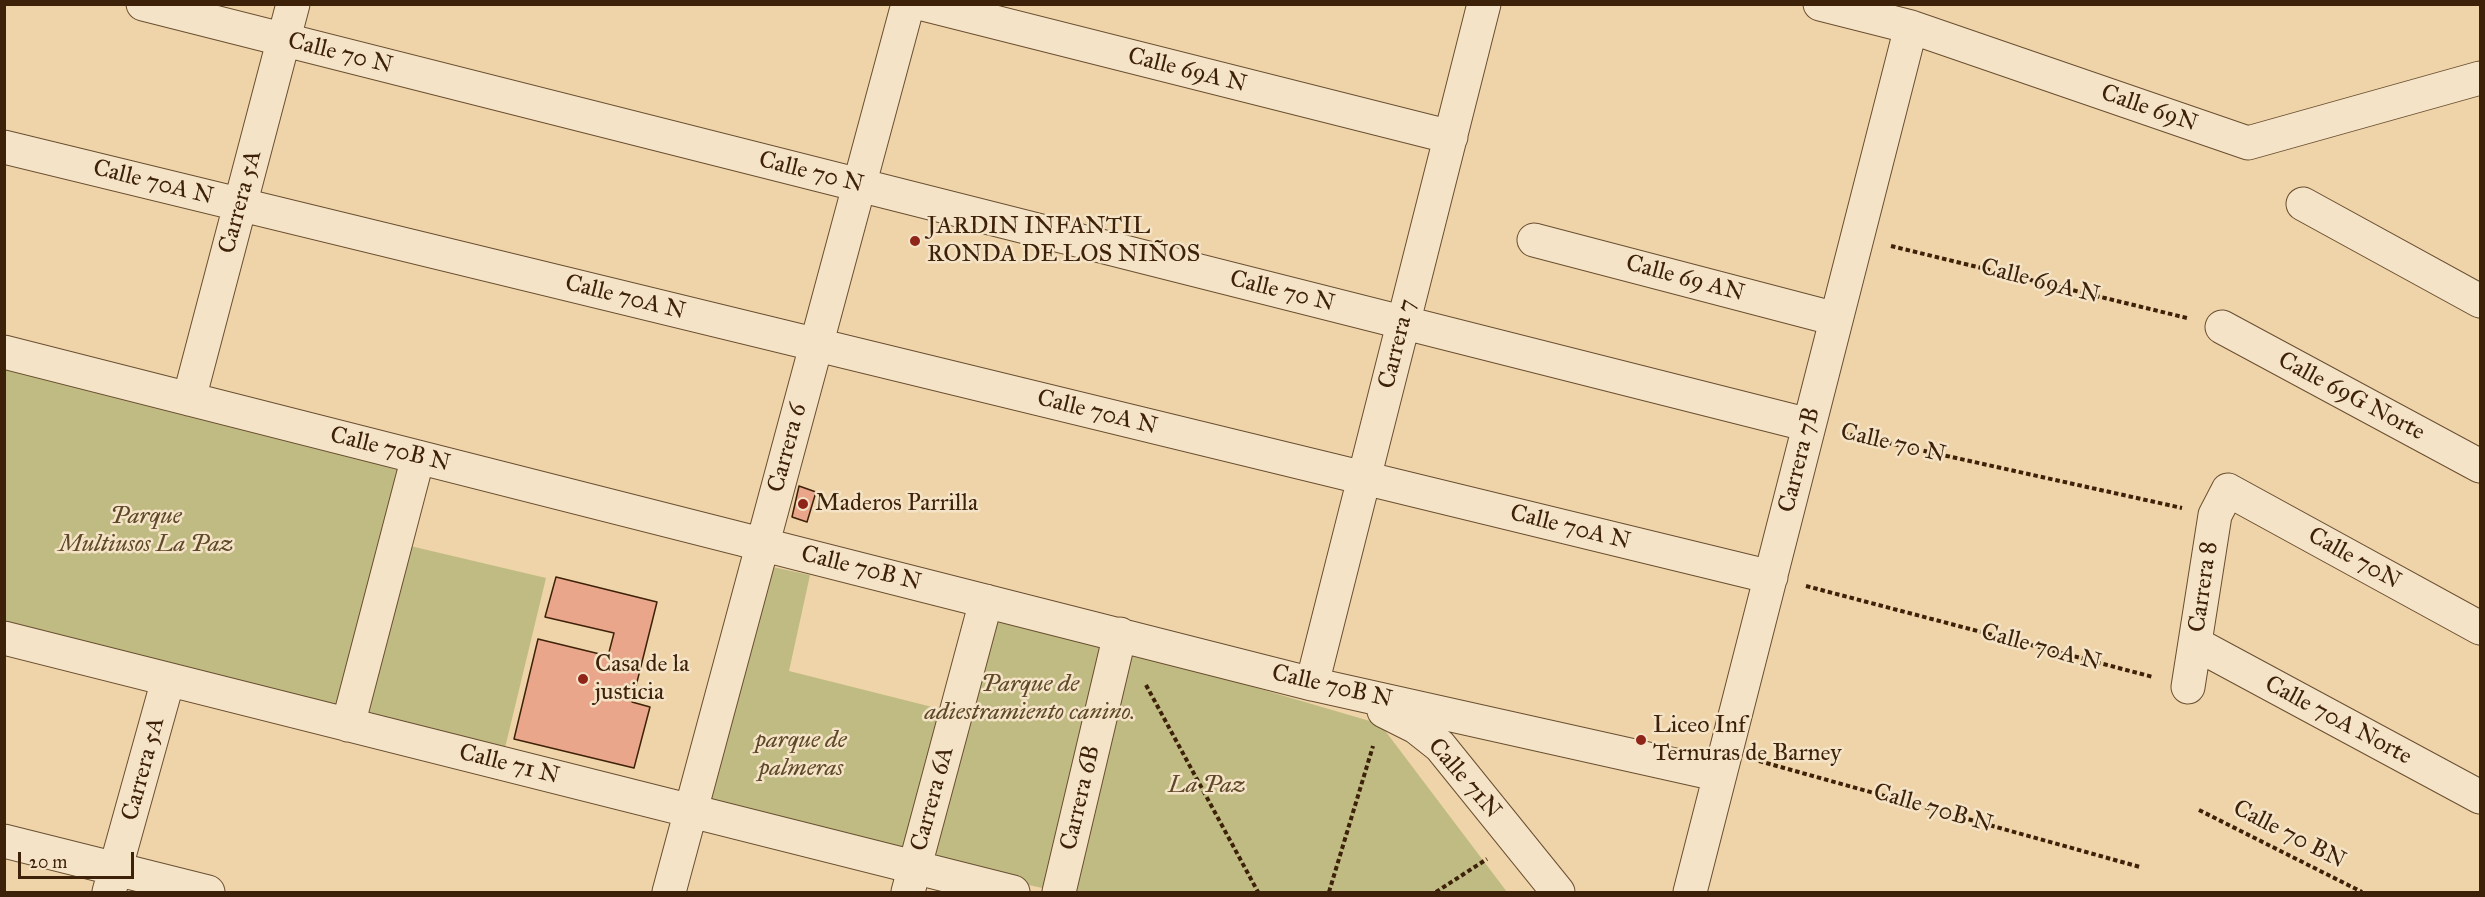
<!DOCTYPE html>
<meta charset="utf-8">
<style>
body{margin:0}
#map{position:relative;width:2485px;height:897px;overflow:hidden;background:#eed4a8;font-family:"IM FELL Great Primer",serif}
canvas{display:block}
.frame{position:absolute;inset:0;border:6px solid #3e2109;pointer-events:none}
.scale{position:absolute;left:18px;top:852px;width:116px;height:27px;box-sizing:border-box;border:3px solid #3e2109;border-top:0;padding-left:8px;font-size:18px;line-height:21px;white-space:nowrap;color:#3e2109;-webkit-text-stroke:4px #f4e3c6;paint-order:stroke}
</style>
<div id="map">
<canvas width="2485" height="897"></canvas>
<div class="frame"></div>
<div class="scale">20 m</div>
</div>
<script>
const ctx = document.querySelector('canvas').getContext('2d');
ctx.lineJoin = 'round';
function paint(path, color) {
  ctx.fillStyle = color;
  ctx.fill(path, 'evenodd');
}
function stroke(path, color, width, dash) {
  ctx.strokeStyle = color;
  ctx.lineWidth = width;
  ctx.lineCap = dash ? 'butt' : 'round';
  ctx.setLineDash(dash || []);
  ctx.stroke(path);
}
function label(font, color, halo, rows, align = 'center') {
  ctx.font = font + ' "IM FELL Great Primer",serif';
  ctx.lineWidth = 5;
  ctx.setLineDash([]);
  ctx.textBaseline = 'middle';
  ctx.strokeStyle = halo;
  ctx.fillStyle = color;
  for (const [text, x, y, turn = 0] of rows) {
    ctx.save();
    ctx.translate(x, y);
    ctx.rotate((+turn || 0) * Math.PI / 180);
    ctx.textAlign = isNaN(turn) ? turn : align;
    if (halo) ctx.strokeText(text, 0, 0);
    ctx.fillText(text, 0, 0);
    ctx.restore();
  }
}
paint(new Path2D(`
 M4,352L418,457L348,725L5,639Z
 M406,545L546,578L504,752L364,719Z
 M759,564L810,575L789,671L956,713L986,601L1120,634L1047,889L703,814Z
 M1127,650L1380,724L1507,892H1072Z`), '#bfbb83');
const building = new Path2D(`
 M799,486L816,492L807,522L792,517Z
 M556,577L657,602L632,702L650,707L634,768L514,739L538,639L608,656L614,633L545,617Z`);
paint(building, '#e9a68b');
stroke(building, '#3e2109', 1.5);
const minor = new Path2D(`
 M143,4L1809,425
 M923,4L1451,137
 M1820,4L1911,27L2248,143L2480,78
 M4,147L1771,577
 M2303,204L2480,301
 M1534,240L1836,319
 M2222,327L2480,466
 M4,352L1312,684L1720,775
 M189,399L293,4
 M4,638L1013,892
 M2196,644L2480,797
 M1312,684L1484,4
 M2188,687L2215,515L2228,490L2480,628
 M1384,711L1416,727L1440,746L1558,892
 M348,725L418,457
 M4,841L208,892
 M109,892L168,680
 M669,892L908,4
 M908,892L986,601
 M1059,892L1120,634
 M1690,892L1911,27`);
stroke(minor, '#6a4e31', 35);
stroke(new Path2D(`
 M1891,246L2187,318
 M1843,433L2182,508
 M1806,586L2153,677
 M1146,685L1258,892
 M1759,761L2140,867
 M2199,810L2362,892
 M1329,892L1373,746
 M1436,892L1487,859`), '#3e2109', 4, [4.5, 3]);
stroke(minor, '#f4e3c6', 33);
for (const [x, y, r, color] of [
 [915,241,6,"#8f2418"],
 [803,504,6,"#8f2418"],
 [583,679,6,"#8f2418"],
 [1641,740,6,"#8f2418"]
]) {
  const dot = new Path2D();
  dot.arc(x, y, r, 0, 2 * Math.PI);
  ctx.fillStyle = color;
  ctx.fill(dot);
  stroke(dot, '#f4e3c6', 2);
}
label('24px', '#3e2109', '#f4e3c6', [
 ["Calle 70 N",340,54,14],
 ["Calle 69A N",1187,71,14],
 ["Calle 69N",2149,109,19],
 ["Calle 70 N",811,173,14],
 ["Calle 70A N",153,183,14],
 ["Carrera 5A",241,202,-75],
 ["Calle 69 AN",1685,279,15],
 ["Calle 69A N",2040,282,14],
 ["Calle 70 N",1282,292,14],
 ["Calle 70A N",625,298,14],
 ["Carrera 7",1398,344,-76],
 ["Calle 69G Norte",2351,397,28],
 ["Calle 70A N",1097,413,14],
 ["Calle 70 N",1893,444,13],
 ["Carrera 6",788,448,-75],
 ["Calle 70B N",390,450,14],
 ["Carrera 7B",1800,460,-76],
 ["Calle 70A N",1570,528,14],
 ["Calle 70N",2354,559,29],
 ["Calle 70B N",861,569,14],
 ["Carrera 8",2204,587,-82],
 ["Calle 70A N",2041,648,15],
 ["Calle 70B N",1332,687,13],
 ["Calle 70A Norte",2338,721,28],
 ["Calle 71 N",509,765,14],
 ["Carrera 5A",144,769,-75],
 ["Calle 71N",1464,779,49],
 ["Carrera 6B",1081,798,-77],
 ["Carrera 6A",933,799,-75],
 ["Calle 70B N",1933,809,16],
 ["Calle 70 BN",2289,835,27]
]);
label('24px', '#3e2109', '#f4e3c6', [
 ["JARDIN INFANTIL",927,227],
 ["RONDA DE LOS NIÑOS",927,255],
 ["Maderos Parrilla",815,504],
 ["Casa de la",595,665],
 ["justicia",595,693],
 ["Liceo Inf",1653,726],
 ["Ternuras de Barney",1653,754]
], 'left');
label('italic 24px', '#5e4828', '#f4e3c6', [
 ["Parque",146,517],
 ["Multiusos La Paz",146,545],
 ["Parque de",1030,685],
 ["adiestramiento canino.",1030,713],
 ["parque de",801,741],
 ["palmeras",801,769],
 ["La Paz",1207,786]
]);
</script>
